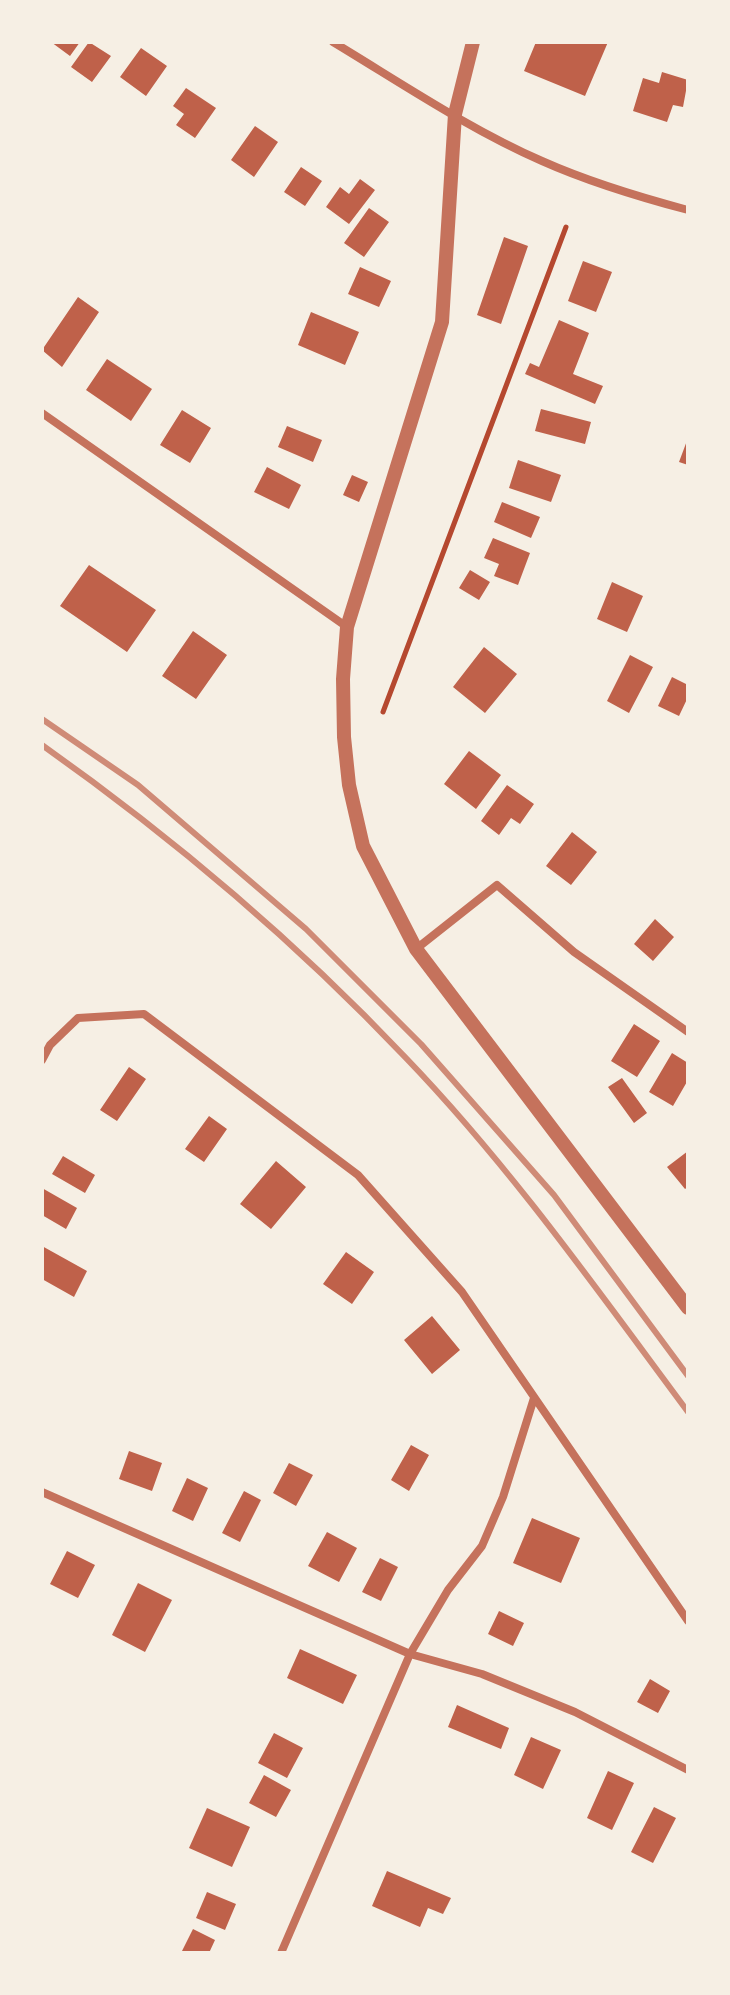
<!DOCTYPE html>
<style>
body{margin:0}
#map{position:relative;width:730px;height:1995px;overflow:hidden;background:#f6efe4;font-family:"Nunito Sans",sans-serif}
canvas{display:block}
.frame{position:absolute;inset:0;border:44px solid #f6efe4;pointer-events:none}
</style>
<div id="map">
<canvas width="730" height="1995"></canvas>
<div class="frame"></div>
</div>
<script>
const ctx = document.querySelector('canvas').getContext('2d');
ctx.lineJoin = 'round';
function paint(path, color) {
  ctx.fillStyle = color;
  ctx.fill(path, 'evenodd');
}
function stroke(path, color, width, dash) {
  ctx.strokeStyle = color;
  ctx.lineWidth = width;
  ctx.lineCap = dash ? 'butt' : 'round';
  ctx.setLineDash(dash || []);
  ctx.stroke(path);
}
paint(new Path2D(`
 M51,42H80L70,56Z
 M89,42L111,56L92,82L71,67Z
 M536,42H608L585,96L524,71Z
 M141,48L167,66L146,96L120,77Z
 M662,72L688,80L683,107L673,105L667,122L633,111L643,78L659,83Z
 M186,88L216,108L195,138L176,125L184,114L173,106Z
 M255,126L278,142L254,177L231,160Z
 M301,167L322,181L305,206L284,192Z
 M360,179L375,190L349,224L326,207L340,187L349,194Z
 M369,208L389,222L364,257L344,243Z
 M504,237L528,246L501,324L477,315Z
 M583,261L612,272L596,312L568,301Z
 M360,267L391,281L379,307L348,294Z
 M78,297L99,312L62,367L42,350Z
 M311,312L359,332L345,365L298,345Z
 M559,320L589,333L573,374L603,386L595,404L525,374L530,363L539,367Z
 M107,359L152,389L131,421L86,390Z
 M541,409L591,422L585,444L535,431Z
 M182,410L211,428L190,463L160,445Z
 M287,426L322,440L313,462L278,447Z
 M688,438V465L679,462Z
 M518,460L561,475L551,502L509,488Z
 M267,467L301,485L289,509L254,492Z
 M352,475L368,482L359,502L343,495Z
 M502,502L540,517L531,538L494,522Z
 M493,538L530,553L518,585L494,576L499,564L484,558Z
 M89,565L156,610L127,652L60,606Z
 M470,570L490,582L479,600L459,588Z
 M612,582L643,596L627,632L597,619Z
 M193,631L227,655L196,699L162,676Z
 M484,647L517,674L485,713L453,687Z
 M630,655L653,667L629,713L607,701Z
 M672,677L688,685V697L679,716L658,706Z
 M469,751L501,775L476,809L444,784Z
 M507,785L534,804L520,824L511,818L499,835L481,821Z
 M572,832L597,852L571,885L546,866Z
 M655,919L674,937L653,961L634,944Z
 M634,1024L660,1041L637,1077L611,1061Z
 M672,1053L688,1063V1080L673,1106L649,1092Z
 M129,1067L146,1079L117,1121L100,1110Z
 M622,1078L647,1113L634,1123L608,1087Z
 M209,1116L227,1129L204,1162L185,1149Z
 M688,1151V1187L685,1189L667,1167Z
 M63,1156L95,1175L85,1193L52,1174Z
 M276,1161L306,1187L271,1229L240,1204Z
 M42,1188L77,1208L66,1229L42,1215Z
 M42,1246L87,1271L74,1297L42,1279Z
 M346,1252L374,1272L352,1304L323,1284Z
 M432,1316L460,1350L432,1374L404,1340Z
 M411,1445L429,1455L409,1491L391,1480Z
 M129,1451L162,1463L152,1491L119,1479Z
 M289,1463L313,1475L296,1506L273,1493Z
 M187,1478L208,1488L193,1521L172,1511Z
 M244,1491L261,1500L240,1542L222,1533Z
 M532,1518L580,1538L561,1583L513,1563Z
 M327,1532L357,1548L339,1582L308,1566Z
 M67,1551L95,1565L78,1598L50,1584Z
 M380,1558L398,1567L381,1601L362,1592Z
 M138,1583L172,1600L145,1652L112,1635Z
 M499,1611L524,1623L513,1646L488,1634Z
 M300,1649L357,1675L343,1704L287,1678Z
 M650,1679L670,1691L658,1713L637,1702Z
 M457,1705L509,1728L501,1749L448,1727Z
 M274,1733L303,1748L287,1778L258,1763Z
 M531,1737L561,1750L543,1789L514,1775Z
 M608,1771L634,1783L612,1830L587,1818Z
 M264,1775L291,1790L276,1817L249,1803Z
 M654,1807L676,1818L653,1863L631,1852Z
 M207,1808L250,1827L232,1867L189,1848Z
 M387,1871L451,1898L443,1914L428,1908L420,1927L372,1906Z
 M207,1892L236,1904L225,1930L196,1918Z
 M193,1929L215,1940L209,1953H181Z`), '#bf614a');
stroke(new Path2D(`
 M383,712L566,227`), '#b5482f', 5);
stroke(new Path2D(`
 M333,42C401,83 469,129 542,161C589,182 639,197 688,210
 M42,413L347,627
 M416,949L497,885L574,952L688,1032
 M42,1060L50,1045L78,1018L144,1014L358,1175L462,1292L688,1621
 M42,1492L410,1654L482,1674L575,1712L688,1770
 M281,1953L410,1654L448,1590L482,1546L503,1497L534,1398`), '#c5725c', 8);
stroke(new Path2D(`
 M473,42L455,114L442,322L347,627L343,679L344,737L349,785L363,846L416,949L688,1308`), '#c5725c', 14);
stroke(new Path2D(`
 M42,719L138,785L306,929L421,1044L554,1195L688,1376
 M42,745C172,837 295,941 405,1057C510,1166 598,1291 688,1412`), '#cf8b77', 6);
</script>
